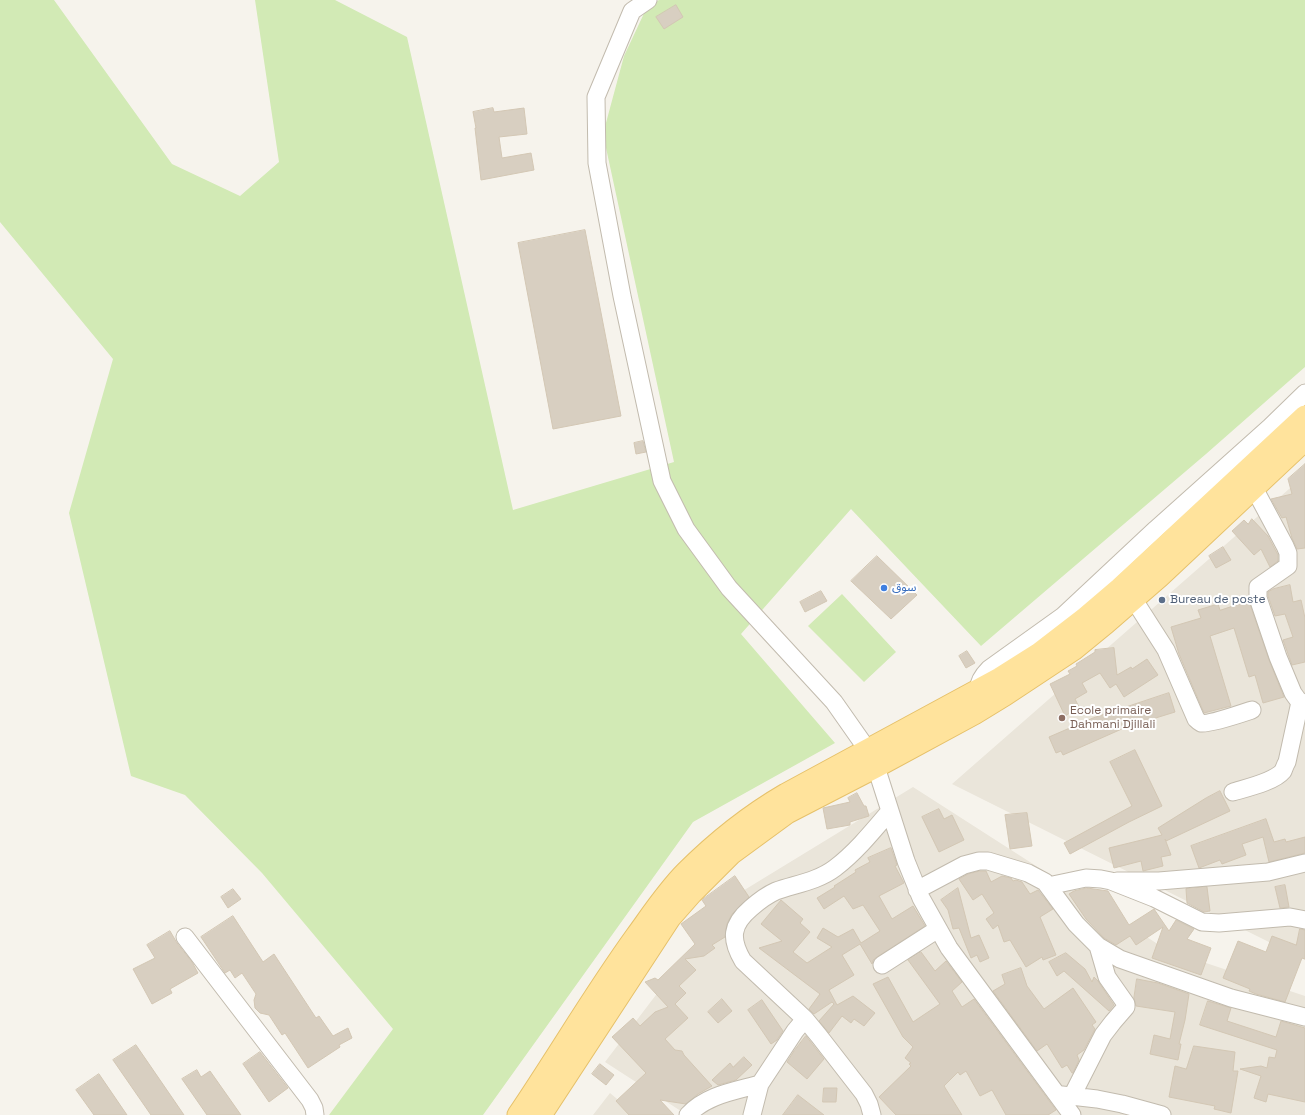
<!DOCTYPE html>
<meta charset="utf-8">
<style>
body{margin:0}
canvas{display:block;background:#f6f3ec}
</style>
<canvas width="1305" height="1115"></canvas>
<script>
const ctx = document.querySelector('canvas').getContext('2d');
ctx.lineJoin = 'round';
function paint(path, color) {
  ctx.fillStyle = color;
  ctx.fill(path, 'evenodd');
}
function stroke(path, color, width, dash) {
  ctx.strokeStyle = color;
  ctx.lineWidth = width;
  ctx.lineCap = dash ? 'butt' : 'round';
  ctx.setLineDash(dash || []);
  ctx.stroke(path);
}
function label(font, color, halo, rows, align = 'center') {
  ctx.font = font + ' "Space Grotesk","Noto Sans Arabic",sans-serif';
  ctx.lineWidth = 4;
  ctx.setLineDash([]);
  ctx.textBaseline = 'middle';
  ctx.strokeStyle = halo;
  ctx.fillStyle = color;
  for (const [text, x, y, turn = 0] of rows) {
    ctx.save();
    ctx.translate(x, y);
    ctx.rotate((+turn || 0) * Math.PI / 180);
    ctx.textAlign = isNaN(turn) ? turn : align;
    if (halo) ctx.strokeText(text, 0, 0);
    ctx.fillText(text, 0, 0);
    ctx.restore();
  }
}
paint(new Path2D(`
 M1305,475V960L952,784Z
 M913,787L1167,950L1305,996V1115H687L605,1062L728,900Z
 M610,1093L636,1115H593Z`), '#eae5da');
paint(new Path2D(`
 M0,0H54L172,164L240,196L279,162L255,0H335L407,37L513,510L674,462L603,134L624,56L647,7L659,0H1305V367L1206,454L981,646L851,509L741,634L835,743L693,822L483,1115H329L393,1029L262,873L185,795L131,776L69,513L113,359L0,222Z
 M842,594L896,652L864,682L808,626Z`), '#d2eab5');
const building = new Path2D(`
 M676,5L683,17L664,29L656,17Z
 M493,108L494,112L524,108L527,134L499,137L502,158L531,153L534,170L481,180L475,128H476L473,112Z
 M585,230L621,416L553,429L518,243Z
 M643,441L646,452L636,454L634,443Z
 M1305,464V548L1297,549L1292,538L1286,517L1282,518L1271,499L1292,494L1288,479Z
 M1252,519L1268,536L1278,555V561L1270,567L1261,549L1254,555L1232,531L1244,520L1248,524Z
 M1223,547L1231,560L1216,568L1209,556Z
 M877,556L917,595L891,619L851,581Z
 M1290,585L1293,602L1301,600L1305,618V662L1292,665L1283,640L1293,637L1285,614L1275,616L1268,596V592L1273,589Z
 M821,591L827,601L805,612L800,602Z
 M1249,601L1269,660L1284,697L1263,703L1255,675L1249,677L1234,628L1210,636L1231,706L1204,713L1179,654L1171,627L1201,618L1198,610L1218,604L1220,610Z
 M1114,648L1117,675L1131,667L1132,669L1147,659L1158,675L1124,697L1116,684L1110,688L1100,673L1082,683L1087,692L1075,699L1079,707L1065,716L1050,684L1070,674L1068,671L1077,666L1076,664L1095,652V650Z
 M967,651L975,663L966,668L959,656Z
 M1169,693L1175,712L1133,725V724L1063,755L1061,751L1056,753L1049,737L1093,718Z
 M1135,750L1162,806L1129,822L1070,854L1064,843L1132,806L1110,762Z
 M1220,791L1230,811L1166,841L1165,839L1171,855L1161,857L1163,866L1143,871L1141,861L1114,868L1109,848L1162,835L1158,828L1206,798Z
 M857,793L864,806H866L869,816L850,822V825L827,829L823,808L850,802L848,798Z
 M939,809L944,819L952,815L964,840L939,852L922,817Z
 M1027,813L1032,846L1010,849L1005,815Z
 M1266,819L1274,842L1285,839L1286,842L1305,837V853L1269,862L1263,837L1242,844L1246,855L1222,864L1220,860L1199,868L1191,846Z
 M891,848L897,865L895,866L904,883L879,896L892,919L913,906L925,926L877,957L873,960L872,964L860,944L842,955L854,975L829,990L837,1005L853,996L875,1013L864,1026L854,1019L851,1023L842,1016L829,1033L819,1021L834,1004L832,1002L814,1014L809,1009L820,994L759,948L782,941L761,924L781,900L803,919L800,923L810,932L793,952L807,963L832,947L817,938L823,928L838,937L853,929L861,943L880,931L863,905L853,909L844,896L824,909L817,898L835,887L834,886L856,872L855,870L870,862L868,858Z
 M980,871H986L991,882L1002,876L1011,878L1013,881L1016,880L1022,882L1030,894L1038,890L1053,909L1040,917L1056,955L1043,960L1042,957L1026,967L1010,940L1004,942L998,925L993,929L986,919L994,913L982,894L973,900L959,879L968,874Z
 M735,876L749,897L732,914L727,924L725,937L712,945L715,948L704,956L685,959L696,970L679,986L686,993L675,1004L688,1018L665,1039L675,1050L682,1051L684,1055L712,1086L698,1094L686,1104L660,1100L674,1115H629L616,1101L646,1073L612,1037L633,1018L640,1026L655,1012L668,1007L645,982L655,978L658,980L695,944L681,924L706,906L702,900Z
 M1285,885L1289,907L1280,908L1275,887Z
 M1207,887L1210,911L1204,912L1187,903L1186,889Z
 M958,888L971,938L979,935L989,958L980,962L977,955L971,958L959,928L953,929L948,910L941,900Z
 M1087,888L1108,891L1129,925L1154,909L1169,931L1176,920L1194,929L1187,939L1211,948L1201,975L1152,958L1163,927L1136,945L1130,936L1116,945L1104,938L1086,919L1069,894L1074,891Z
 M233,889L241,899L228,908L221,897Z
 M233,916L263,962L274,954L316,1018L319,1016L333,1036L348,1028L352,1038L339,1045L340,1047L308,1068L285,1033L282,1035L269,1015L260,1013L255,1008L254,1000L256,994L242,973L235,978L230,970L225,973L201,937Z
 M1300,929L1305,930V959L1302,958L1285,1002L1256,994L1249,991L1250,989L1223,978L1238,941L1266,952L1272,936L1296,945Z
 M170,931L177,943L192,962L198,973L170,989L172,993L152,1004L133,969L155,958L147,945Z
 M921,952L935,971L946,961L962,982L952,991L962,1007L974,999L1056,1110L1048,1115H1006L992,1090L980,1096L966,1071L960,1075L958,1072L944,1086L962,1115H896L879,1097L911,1066L909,1064L911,1063L905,1058L913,1047L903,1037L873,984L888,977L913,1022L940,1004L908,960Z
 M1066,953L1085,969L1092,982L1094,977L1098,981L1114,1005L1109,1011L1064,971L1057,976L1049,962Z
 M1021,968L1027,986L1044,1009L1073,988L1096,1022L1092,1025L1095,1029L1084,1050L1077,1055L1079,1060L1073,1073H1072L1067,1065L1062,1068L1047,1044L1037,1051L993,991L1005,984L1002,975Z
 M1137,979L1158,983L1189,994L1185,1020L1179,1044H1181L1178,1060L1150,1054L1154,1035L1170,1039L1175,1012L1136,1006L1134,998Z
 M722,999L732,1011L718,1023L708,1012Z
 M762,1000L783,1031L777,1040L771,1044L748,1010Z
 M1208,1001L1231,1008L1227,1021L1276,1037L1281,1021L1305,1028V1102L1268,1094L1266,1102L1254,1098L1261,1076L1240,1069L1261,1066L1267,1068L1269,1057L1275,1058L1277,1050L1200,1025Z
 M806,1036L824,1059L807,1079L787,1062L794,1051Z
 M136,1045L171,1096L184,1115H151L113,1060Z
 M1194,1046L1235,1052L1233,1071H1238L1231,1113L1214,1109L1215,1106L1169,1097L1175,1066L1186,1069Z
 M260,1052L288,1088L269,1102L243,1064Z
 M744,1057L752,1065L736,1080L718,1085L712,1080L730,1063L733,1067Z
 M600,1064L614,1075L606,1085L592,1074Z
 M197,1070L201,1077L210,1071L241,1115H207L182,1079Z
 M99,1074L127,1115H94L76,1090Z
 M824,1088H837L836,1102H823Z
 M798,1095L824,1115H783Z`);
paint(building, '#d8cfc1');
stroke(building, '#d3c7b4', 1);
const minor = new Path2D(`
 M648,0L632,11L596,97L597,163L622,296L662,481L686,529L729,588L834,702L867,749L876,767L906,861L921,898L949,948L1072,1115
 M1254,488L1285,546L1288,553V566L1258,587V598L1278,657L1293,693L1298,700L1305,704
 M1127,589L1166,650L1196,719C1198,721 1199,722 1201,723C1208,725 1243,713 1252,710
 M980,695C976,685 982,676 989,669L1063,616L1156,529L1270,427L1305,393
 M1233,792C1246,788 1274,782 1283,771C1284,769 1285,765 1287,762L1300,702
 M1117,881H1159L1268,872L1305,863
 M1048,886L1086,878L1101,879L1111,881L1154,898L1202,922L1219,923L1290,917L1305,920
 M917,890L964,865L979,861H988L1028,873L1045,882L1076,924L1098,946L1120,959L1231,998L1305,1017
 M185,937L310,1100L314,1108L315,1115
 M882,965L938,929
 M805,1019L819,1036L864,1094L869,1104L872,1115
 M1062,1095L1097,1099L1122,1104L1162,1115
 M1072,1096L1103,1035L1113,1022L1126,1007V1004L1107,977L1098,946
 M688,1115C706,1095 735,1091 760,1084
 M752,1115L760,1084L795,1031L805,1019L743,961C730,939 731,925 751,908C759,901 767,895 776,891C796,884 818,881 835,868C856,852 873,831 890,811`);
const major = new Path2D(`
 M518,1115C558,1056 594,994 636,936C652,914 667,891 686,872C716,842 750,815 786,794L1000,678L1038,654L1086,617L1120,588L1305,416
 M541,1115L670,918L692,893L731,854L787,813L876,767L974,714L1005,695L1073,650L1106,623L1159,577L1305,440`);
stroke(minor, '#c2bbae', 19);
stroke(major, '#e6c16a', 23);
stroke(minor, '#fff', 17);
stroke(major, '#ffe39c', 21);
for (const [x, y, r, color] of [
 [884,588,4,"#3f7fe0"],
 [1162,600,4,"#5c6f8a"],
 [1062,718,4,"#8d6e63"]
]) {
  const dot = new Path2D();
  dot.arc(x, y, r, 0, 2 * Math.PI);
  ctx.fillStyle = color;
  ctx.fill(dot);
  stroke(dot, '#fff', 1.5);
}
label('12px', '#366cbe', '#fff', [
 ["سوق",892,588]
], 'left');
label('12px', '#4e5e75', '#fff', [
 ["Bureau de poste",1170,600]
], 'left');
label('12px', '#785e54', '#fff', [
 ["Ecole primaire",1070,711],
 ["Dahmani Djillali",1070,725]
], 'left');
</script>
